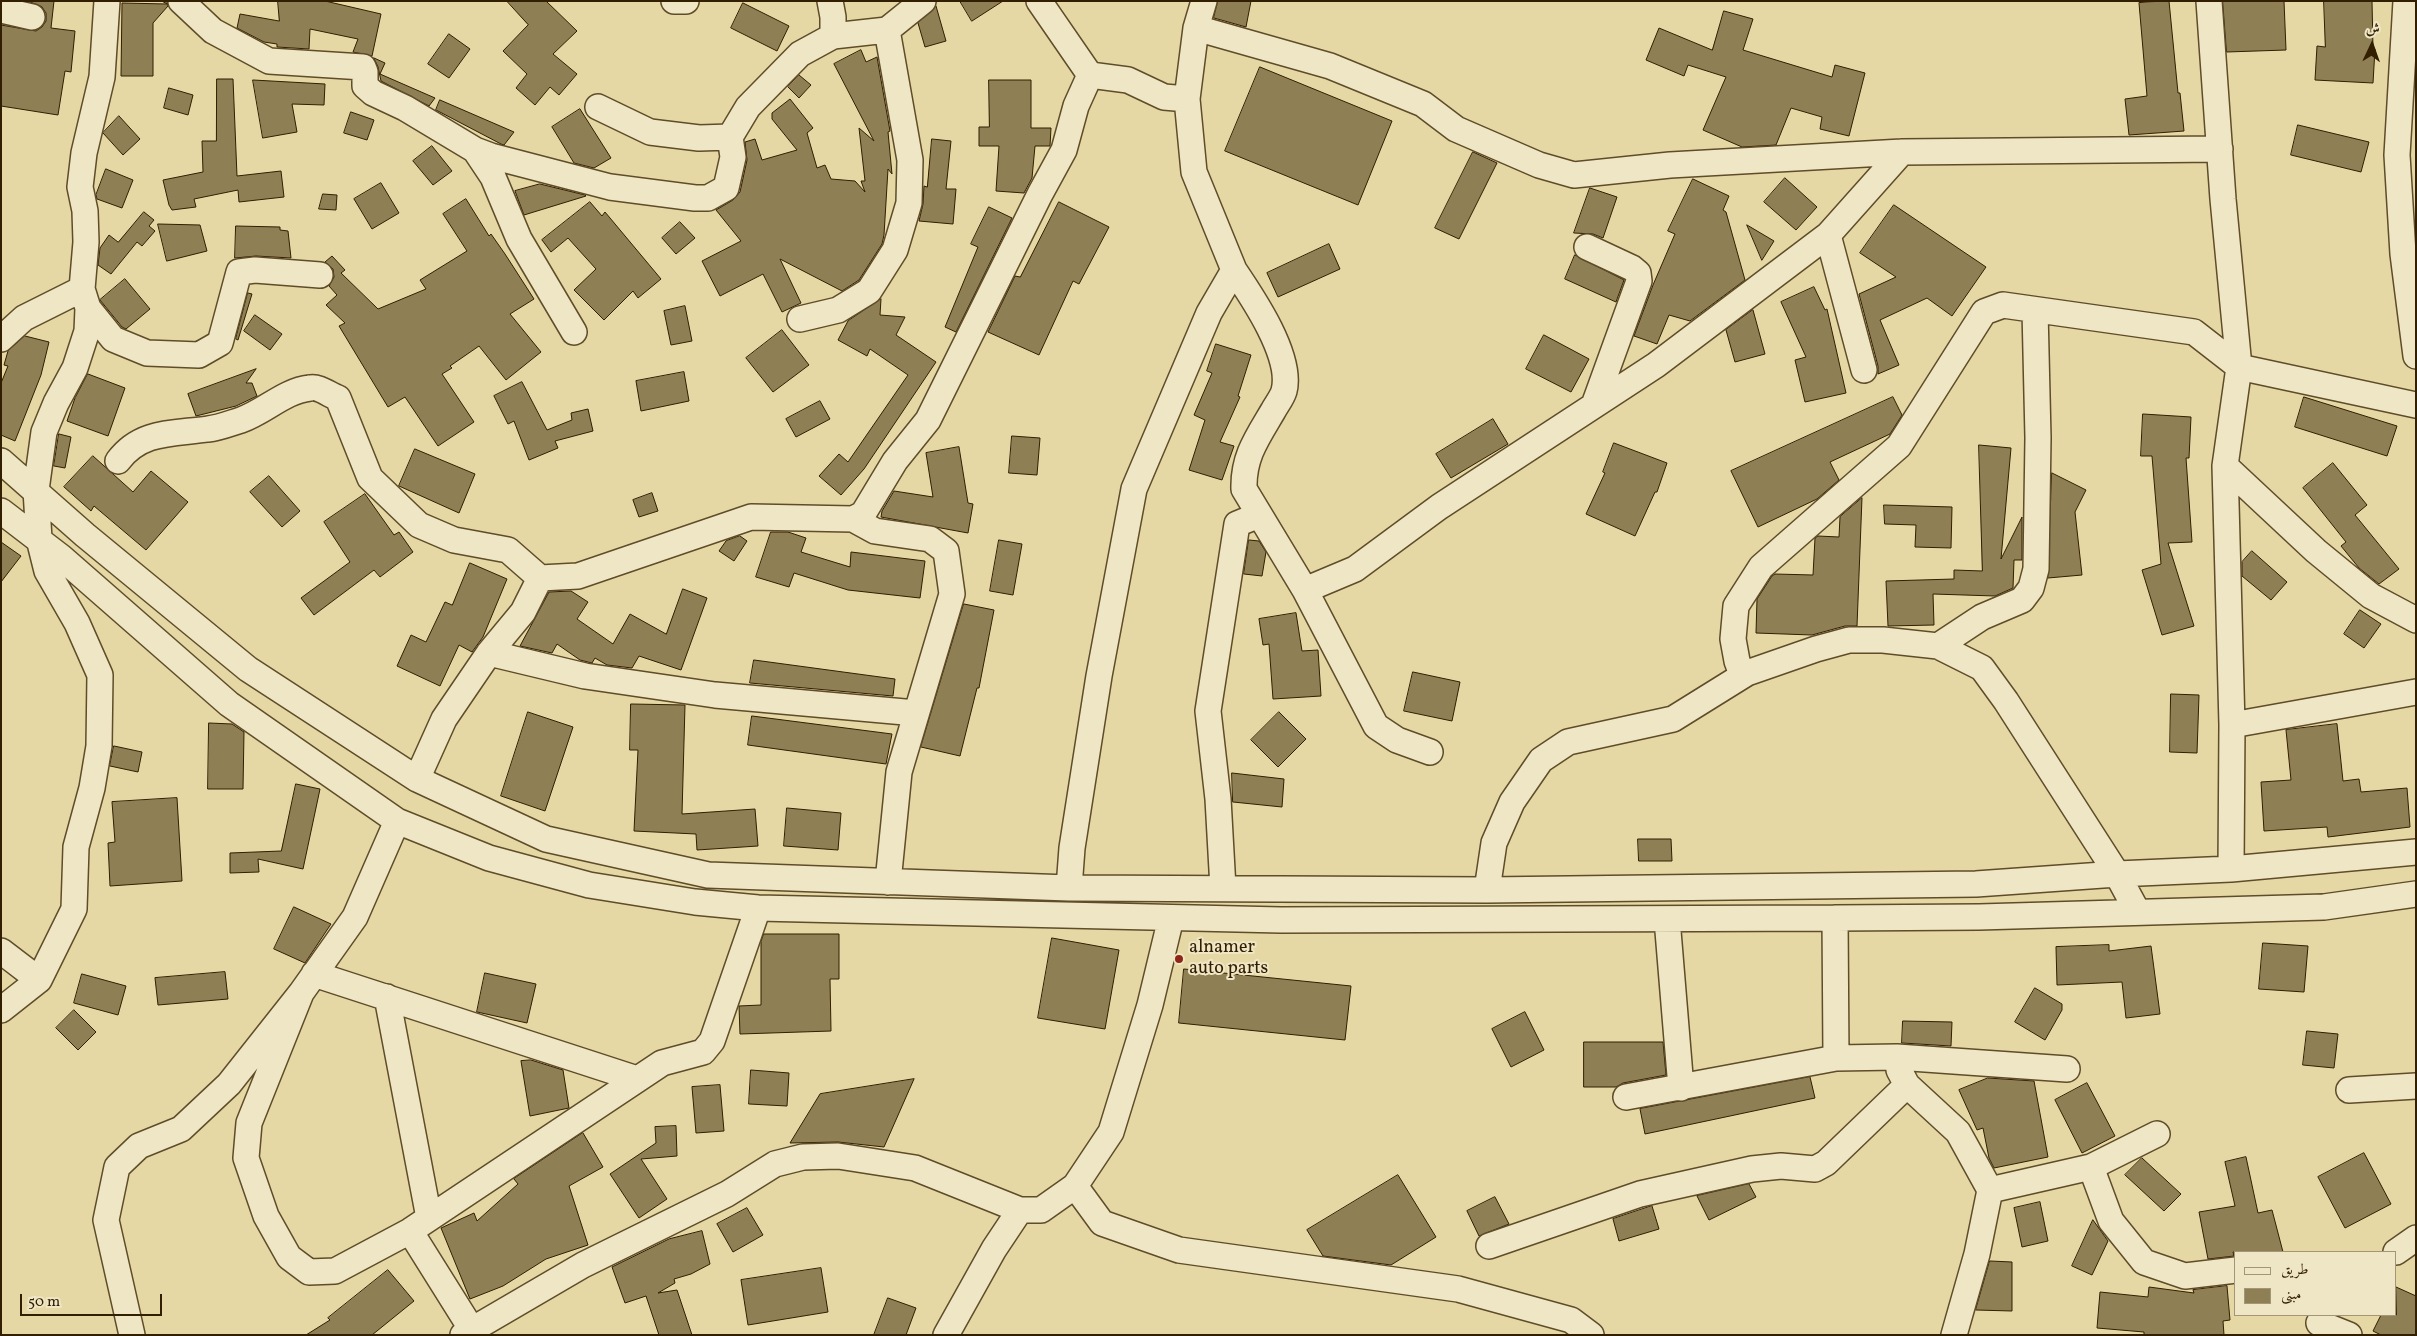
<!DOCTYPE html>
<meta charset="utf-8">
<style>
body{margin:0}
#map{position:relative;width:2417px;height:1336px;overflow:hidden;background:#e5d8a4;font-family:Vollkorn,Amiri,serif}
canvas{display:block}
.frame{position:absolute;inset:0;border:2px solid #321e00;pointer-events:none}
.legend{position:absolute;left:2234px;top:1251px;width:162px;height:65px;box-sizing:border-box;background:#eee6c4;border:1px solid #a39676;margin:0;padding:6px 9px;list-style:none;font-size:15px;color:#321e00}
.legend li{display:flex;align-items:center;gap:10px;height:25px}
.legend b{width:25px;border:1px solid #a39676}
.north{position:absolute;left:2347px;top:20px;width:50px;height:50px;-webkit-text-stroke:4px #eee6c4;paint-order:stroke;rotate:3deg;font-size:14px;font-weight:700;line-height:20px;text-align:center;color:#321e00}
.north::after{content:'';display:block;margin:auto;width:18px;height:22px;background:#321e00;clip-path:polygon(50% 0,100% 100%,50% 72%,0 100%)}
.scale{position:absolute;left:20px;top:1294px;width:142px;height:22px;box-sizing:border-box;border:2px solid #321e00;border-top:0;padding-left:6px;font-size:15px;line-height:18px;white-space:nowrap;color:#321e00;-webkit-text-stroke:4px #eee6c4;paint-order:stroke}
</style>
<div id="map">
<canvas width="2417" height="1336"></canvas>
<div class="frame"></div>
<ul class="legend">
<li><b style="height:6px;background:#eee6c4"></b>طريق</li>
<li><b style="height:14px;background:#8f7f55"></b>مبنى</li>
</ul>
<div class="north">ش</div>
<div class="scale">50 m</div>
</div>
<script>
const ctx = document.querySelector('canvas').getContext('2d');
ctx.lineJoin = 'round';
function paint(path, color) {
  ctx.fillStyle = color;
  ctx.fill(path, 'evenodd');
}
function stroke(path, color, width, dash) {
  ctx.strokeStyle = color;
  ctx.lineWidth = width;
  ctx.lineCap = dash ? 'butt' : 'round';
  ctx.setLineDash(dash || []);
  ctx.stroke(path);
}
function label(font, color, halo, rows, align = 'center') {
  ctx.font = font + ' Vollkorn,serif';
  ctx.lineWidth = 4;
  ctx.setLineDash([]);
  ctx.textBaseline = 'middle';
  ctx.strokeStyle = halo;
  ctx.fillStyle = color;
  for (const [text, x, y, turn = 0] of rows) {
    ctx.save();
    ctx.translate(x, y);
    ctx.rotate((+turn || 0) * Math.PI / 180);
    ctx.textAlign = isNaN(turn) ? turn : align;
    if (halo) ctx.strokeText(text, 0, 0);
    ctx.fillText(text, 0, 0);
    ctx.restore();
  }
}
const building = new Path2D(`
 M28,1H54L51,28L75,31L71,72L65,71L58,115L1,106V25L36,31L42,27L46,21V13L42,7Z
 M162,1H167L168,6L153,23V76H121L122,3L167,4Z
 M278,1H325L381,14L372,56L353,52L358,39L310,29L309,49L277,47V44L264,42L237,28L240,14L279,21Z
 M507,1H546L577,31L553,54L577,74L559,95L550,87L535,105L516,88L527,74L503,51L528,25Z
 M960,1H1003L972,21Z
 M1218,1H1251L1246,27L1214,18Z
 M2169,1L2178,93H2180L2184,131L2129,135L2125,99L2147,96L2139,3Z
 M2223,1H2284L2286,50L2227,52Z
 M2324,1H2372L2373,49H2375L2373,83L2315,80L2317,46L2325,47Z
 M743,3L789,26L777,51L731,28Z
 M936,6L946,41L925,47L918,23Z
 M1724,11L1753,19L1743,50L1832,77L1835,65L1865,73L1849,136L1820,129L1822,117L1791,108L1776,145L1742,147L1703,130L1726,77L1688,65L1684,76L1646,60L1659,28L1712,50Z
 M449,34L470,49L449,78L428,64Z
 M861,50L866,62L877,57L890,131L888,132L892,174L888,169L884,235L882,244L859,280L842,291L780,259L801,303L782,312L763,274L720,296L702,261L741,241L716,210L733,200L740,192L747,160L745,142L755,139L762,160L797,150L772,119V113L790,99L813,128L807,133L817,168L825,165L831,179L855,181L865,192L861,181H865L859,128L874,141L834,64Z
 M374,58L385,63L380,74L435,98L429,106L381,81L378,67Z
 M1260,67L1392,121L1358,205L1225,151Z
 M799,75L811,85L799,98L788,87Z
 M217,79H233L237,176L281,171L284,197L239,202L238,190L194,199L196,207L172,210L169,205L163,180L203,172L202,141H216Z
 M253,80L325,84L324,105L292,104L297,132L263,138Z
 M989,80H1031V128H1051L1050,146H1035L1032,178L1024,193L996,191L999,146H979V127H989Z
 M169,88L193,95L188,115L164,108Z
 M440,100L514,132L504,145L501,144L436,110Z
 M580,109L611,158L594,168L574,163L552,127Z
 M351,112L374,120L367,140L344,133Z
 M119,116L140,139L123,155L103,133Z
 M2298,125L2369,142L2361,172L2291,155Z
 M932,139L951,141L946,189H956L953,224L919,221L923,204L924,186L927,187Z
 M432,146L452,171L433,185L413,161Z
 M1473,152L1497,163L1459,239L1435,228Z
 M106,169L133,180L122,208L97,199L96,195Z
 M1785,178L1817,207L1796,230L1764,202Z
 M1693,179L1729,196L1723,210L1726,212L1745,280L1690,321L1669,315L1657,344L1634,336L1653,285L1675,234L1668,231Z
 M381,183L399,213L372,229L354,199Z
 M540,184L585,195L586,196L524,215L515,191Z
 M1590,188L1617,197L1603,238L1593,234L1574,233Z
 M323,194L337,195L336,210L319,209Z
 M466,199L489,236L491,234L505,254L534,299L510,314L541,352L506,380L479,346L450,366L452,368L442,374L474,422L438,446L405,397L388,407L339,326L345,323L326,305L337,295L329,286L334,277L333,269L325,262L332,256L345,270L341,273L378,309L426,289L420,280L467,251L443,214Z
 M590,202L602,216L605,212L661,279L638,298L633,291L604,320L574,290L596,269L568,238L551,252L542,240Z
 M1059,202L1109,227L1079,284L1073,281L1039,355L988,332L1015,276L1020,277Z
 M1894,205L1986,267L1952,316L1927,298L1880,320L1899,365L1878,374V366L1859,294L1896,277L1860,253Z
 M989,207L1012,218L956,332L945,327L978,247L971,244Z
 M144,212L154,220L149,226L155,231L142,246L137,242L111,274L98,265L100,248L109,235L118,242Z
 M680,222L695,238L676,254L662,238Z
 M158,224L200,225L207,251L167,261Z
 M1747,225L1774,241L1762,260Z
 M236,226L280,227V230L288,231L291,258L256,256L235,258Z
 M1329,244L1340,269L1278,297L1267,273Z
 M1575,255L1624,280L1616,302L1565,279Z
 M125,279L150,309L126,329L122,327L100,300Z
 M1814,287L1825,310L1827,309L1846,393L1805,402L1795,360L1806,357L1781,302Z
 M248,293L252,294L238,340L236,339Z
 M881,299L880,315L905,317L896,335L936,362L864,469L841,495L819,476L839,454L848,462L908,375L870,349L867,356L838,340L848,321Z
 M685,306L692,341L671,345L664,311Z
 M1753,310L1765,354L1735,362L1726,330Z
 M255,315L282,334L270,350L244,331Z
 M782,330L809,365L773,392L746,358Z
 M1544,335L1589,359L1571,392L1526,369Z
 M25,336L49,342L41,375L15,441L1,435V383L8,366L4,365L8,351Z
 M1216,344L1251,355L1238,396L1240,397L1220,442L1234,446L1222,480L1189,470L1205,420L1194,415L1212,373L1207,371Z
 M256,369L246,383H252L257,396L236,406L196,416L188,394Z
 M684,372L689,401L641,411L636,381Z
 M88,374L125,388L108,436L67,421L75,398Z
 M522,382L547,430L572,420L571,413L588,409L593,431L555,441L558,448L529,460L514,421L508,424L494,396Z
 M1893,397L1902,415L1890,434L1830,462L1839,480L1817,499L1758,527L1731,471Z
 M2304,397L2397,426L2387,456L2295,427Z
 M820,401L830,419L796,437L786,419Z
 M2143,414L2191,417L2189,458H2186L2192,542L2168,543L2194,626L2162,635L2142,570L2161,564L2152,456H2141Z
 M1493,419L1508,444L1451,478L1436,454Z
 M59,434L71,437L65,468L54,466Z
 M1012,436L1040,438L1037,475L1009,473Z
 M1614,443L1667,463L1657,492H1655L1635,536L1586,514L1605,473L1603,472Z
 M1979,445L2011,448L2001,559L2022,517V560H2014L2013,588L1995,596L1933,594L1934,625L1888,626L1886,581L1954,579V570L1982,571Z
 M959,447L968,503L973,504L968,533L881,517L882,511L894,491L933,497L926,453Z
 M415,449L475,474L459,513L399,486Z
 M93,456L133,492L151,471L188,502L146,550L94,506L91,511L64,487Z
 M2333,463L2367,505L2355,515L2399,569L2379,584L2359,568L2341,546L2346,542L2303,488Z
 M2052,473L2086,490L2075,512L2082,575L2048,578Z
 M269,476L300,511L282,527L250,492Z
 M652,493L658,511L639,517L633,500Z
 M365,494L394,535L399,532L413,552L380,577L374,570L314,615L301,598L350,562L324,522Z
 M1862,498L1857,626H1845L1812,635L1756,633L1757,599L1772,576L1775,574L1813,575L1815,538L1818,536L1839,537L1840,517Z
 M1884,505L1952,507L1951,548L1915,547L1916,525L1885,524Z
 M771,532H788L806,538L801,552L850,567L851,552L925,561L920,598L848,590L794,573L789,587L756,577Z
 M740,536L747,541L734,561L719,551L726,541Z
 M999,540L1022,544L1013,595L990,591Z
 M1249,540L1259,541L1266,552L1262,576L1244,574Z
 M1,542L21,556L1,582Z
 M2252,551L2287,582L2271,600L2242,576V562Z
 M470,563L507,579L483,637L472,652L459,645L440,686L397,666L411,635L426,642L445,602L452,605Z
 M683,589L707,598L681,670L639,656L632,668L607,665L595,658L592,663L580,660L557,644L552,653L520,646L549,592L571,591L588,602L577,619L613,644L630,614L666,634Z
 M964,604L994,610L979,688H977L960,756L921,747Z
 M2360,610L2381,624L2364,648L2344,634Z
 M1296,613L1302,651L1318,650L1321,696L1273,699L1269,644L1263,645L1259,619Z
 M754,660L895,679L893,696L750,683Z
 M1413,672L1460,682L1452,721L1404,711Z
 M2171,694L2199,695L2197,753L2170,752Z
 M631,704L685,705L682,814L755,809L758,846L697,850L696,834L634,831L638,750H630Z
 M528,712L573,727L545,811L501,796Z
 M1279,712L1306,739L1278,767L1251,740Z
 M752,716L892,734L886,764L748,745Z
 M209,723L232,724L244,732L243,789H208Z
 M2337,724L2343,781L2359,779L2361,792L2407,788L2410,827L2328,837L2327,827L2264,831L2261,782L2291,780L2286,730Z
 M114,746L142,752L138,772L110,766Z
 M1232,773L1284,779L1282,807L1233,802Z
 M296,784L320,789L303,869L258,859L259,872L230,873V853L281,851Z
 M177,798L182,881L110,886L108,843L115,842L112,802Z
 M787,808L841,813L838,850L784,846Z
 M1638,839H1671L1672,861H1639Z
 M294,907L331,924L305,963L274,949Z
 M764,934H839V979H830L831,1031L740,1034L739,1006L761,1005V942Z
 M1052,938L1119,950L1105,1029L1038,1018Z
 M2263,943L2308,946L2304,992L2259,989Z
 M2109,945V951L2151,946L2160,1014L2126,1018L2122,982L2057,985L2056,947Z
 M1184,969L1351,986L1345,1040L1179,1023Z
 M225,972L228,999L158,1005L155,978Z
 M485,973L536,984L527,1023L477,1012Z
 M82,974L126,986L118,1015L74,1003Z
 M2035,988L2062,1004V1010L2045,1040L2015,1022Z
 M74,1010L96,1032L78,1050L56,1028Z
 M1525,1012L1544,1050L1511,1067L1492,1029Z
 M1903,1021L1952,1022L1951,1046L1902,1043Z
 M2307,1031L2338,1034L2334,1068L2303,1065Z
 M1584,1042H1663L1666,1075L1623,1083L1616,1087H1584Z
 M531,1060L563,1070L569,1108L530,1116L521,1061Z
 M751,1070L789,1073L787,1106L749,1104Z
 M1810,1077L1815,1098L1645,1134L1640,1109Z
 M1988,1078L2034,1081L2048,1157L1994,1168L1989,1158L1983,1128L1977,1130L1959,1090Z
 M914,1079L884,1147L838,1142L790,1143L820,1094Z
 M2087,1083L2115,1136L2082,1153L2055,1100Z
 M720,1085L724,1131L696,1133L692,1087Z
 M676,1126L677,1156L641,1159L667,1199L639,1218L610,1174L656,1143L655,1127Z
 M583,1133L603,1167L569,1186L588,1245L546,1259L503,1286L470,1299L441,1228L474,1213L477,1221L518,1184L514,1179Z
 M2364,1153L2391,1204L2345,1228L2318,1177Z
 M2246,1157L2258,1213L2272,1210L2283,1252H2233L2234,1256L2208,1259L2199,1212L2235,1206L2225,1162Z
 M2142,1158L2181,1194L2164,1211L2125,1175Z
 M1398,1175L1436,1237L1391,1265L1323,1256L1307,1230Z
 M1749,1184L1756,1197L1709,1220L1697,1196Z
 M1495,1197L1509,1224L1479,1236L1467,1211Z
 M2040,1202L2048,1241L2022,1247L2014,1208Z
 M1652,1206L1659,1229L1619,1241L1613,1219Z
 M747,1208L763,1235L733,1252L717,1224Z
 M2093,1220L2108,1241L2092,1275L2072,1266Z
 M702,1231L710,1264L691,1274L674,1279L675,1283L658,1293L677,1290L692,1335H659L646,1296L625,1303L612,1267L669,1239Z
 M1990,1261L2012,1262V1311L1976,1310Z
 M821,1268L828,1312L748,1325L741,1280Z
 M388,1270L414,1301L372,1335H306L330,1320L328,1318Z
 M2227,1286L2230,1320L2223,1321L2224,1335H2144V1332L2097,1328L2100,1292L2148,1297L2149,1287L2194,1293L2193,1290Z
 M2396,1287L2416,1296V1335H2381L2373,1331L2381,1315H2396Z
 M888,1298L916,1308L906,1335H874Z`);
paint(building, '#8f7f55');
stroke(building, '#321e00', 1);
const minor = new Path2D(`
 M181,1L213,31L269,61L363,67L365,72V86L373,93L405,108L475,150L491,156L610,187L695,198H708L726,188L733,157L730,137L748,107L800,54L833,36L887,30L923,1
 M674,1H686
 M830,1L833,17V36
 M2209,1L2223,199L2239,367L2225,466L2232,725L2231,869
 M2406,1L2397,155L2403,254L2416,356
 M1,10L32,17
 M1196,28L1330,66L1423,104L1456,129L1539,165L1574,175L1670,165L1902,152L2220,149
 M1090,75L1128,80L1164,97L1187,99
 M598,107L650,132L699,138L730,137
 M475,150L493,177L519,239L574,332
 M1828,235L1864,370
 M1587,247L1632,268L1638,273L1639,281L1594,405
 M1234,270C1253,298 1293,357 1284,391C1282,398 1276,405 1273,411C1257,438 1243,457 1244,489L1305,590L1376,726L1397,740L1430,752
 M88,308L113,339L147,353L199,355L220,343L239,272L255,270L320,275
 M800,319L838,310L869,291L895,250L909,203L910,160L887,30
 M1,339L24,318L82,289
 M1,461L85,535L248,669L417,779L546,839L708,875L1069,888L1487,890L1976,884L2117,874L2231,869L2416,852
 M118,461C141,430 174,434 208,429C219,428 231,423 241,420C266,411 284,391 310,388C318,386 330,395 338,398L370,478L419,525L454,540L508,550L540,578
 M2225,466L2316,551L2371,596L2416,620
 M1,511L61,557L229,704L397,821L489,858L589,885L695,902L758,908L1281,920L1835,918L1979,917L2324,907L2416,894
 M853,519L875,531L930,539L946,551L952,594L899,772L888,882
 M1305,590L1355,569L1439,507L1656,365L1828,235L1902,152
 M1938,646L1982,617L2022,600L2031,588L2036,569L2038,438L2035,310
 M489,653L585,676L715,695L916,713
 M2232,725L2416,692
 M417,779L444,719L489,653L523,612L540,578L578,576L751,517L853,519L863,514L895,461L928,420L1040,194L1064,150L1076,106L1090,75L1039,1
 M1069,888L1072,848L1099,676L1134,489L1209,313L1234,270L1194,172L1187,99L1196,28L1204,1
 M1223,888L1218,799L1208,711L1237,524L1259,515
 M1487,890L1494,843L1512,802L1541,760L1568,742L1673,719L1747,673
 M2137,911L2117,874L2006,701L1982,668L1938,646L1883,640H1849L1816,649L1747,673L1740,669L1737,661L1733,639L1736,606L1761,567L1899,446L1984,312L2003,305L2194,332L2239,367L2416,405
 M1835,918L1836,1058
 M1667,919L1681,1088
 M1,951L39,980
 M314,974L637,1079
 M301,993L249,1123L246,1158L266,1216L289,1257L309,1272L335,1271L410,1231L662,1063L703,1052L712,1041L758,908
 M387,997L429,1218
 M1,1010L39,980L74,909L76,847L92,788L99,746L100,675L77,623L47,571L39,539L36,490L44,432L56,403L75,368L87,331L88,308L82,289L86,242L85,211L80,187L84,153L102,77L107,1
 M1899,1070L1907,1085L1958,1132L1990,1190L1977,1254L1954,1335
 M2349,1090L2416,1086
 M1626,1097L1836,1058L1897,1057L2067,1069
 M2091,1167L2111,1221L2144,1262L2185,1276L2236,1270
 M1075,1186L1102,1223L1179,1250L1458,1289L1571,1320L1591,1335
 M1990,1190L2091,1167L2157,1134
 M410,1231L472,1330
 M1489,1246L1640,1194L1752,1169L1781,1166L1815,1169L1826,1163L1907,1085
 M2396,1252L2416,1238
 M2319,1323L2349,1335
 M132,1335L106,1220L117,1167L139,1146L181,1129L229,1084L301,993L355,917L397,821
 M463,1335L583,1265L727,1194L775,1164L803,1157L838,1156L915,1168L1020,1210
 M946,1335L994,1249L1020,1210H1041L1075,1186L1111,1132L1150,1005L1171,918`);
stroke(minor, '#5f4c29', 28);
stroke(minor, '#eee6c4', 25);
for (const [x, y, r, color] of [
 [1179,959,5,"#8f2418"]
]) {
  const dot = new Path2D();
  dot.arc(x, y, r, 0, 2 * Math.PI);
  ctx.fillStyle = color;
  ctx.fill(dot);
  stroke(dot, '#eee6c4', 2);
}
label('18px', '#321e00', '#eee6c4', [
 ["alnamer",1189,949],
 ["auto parts",1189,970]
], 'left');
</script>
